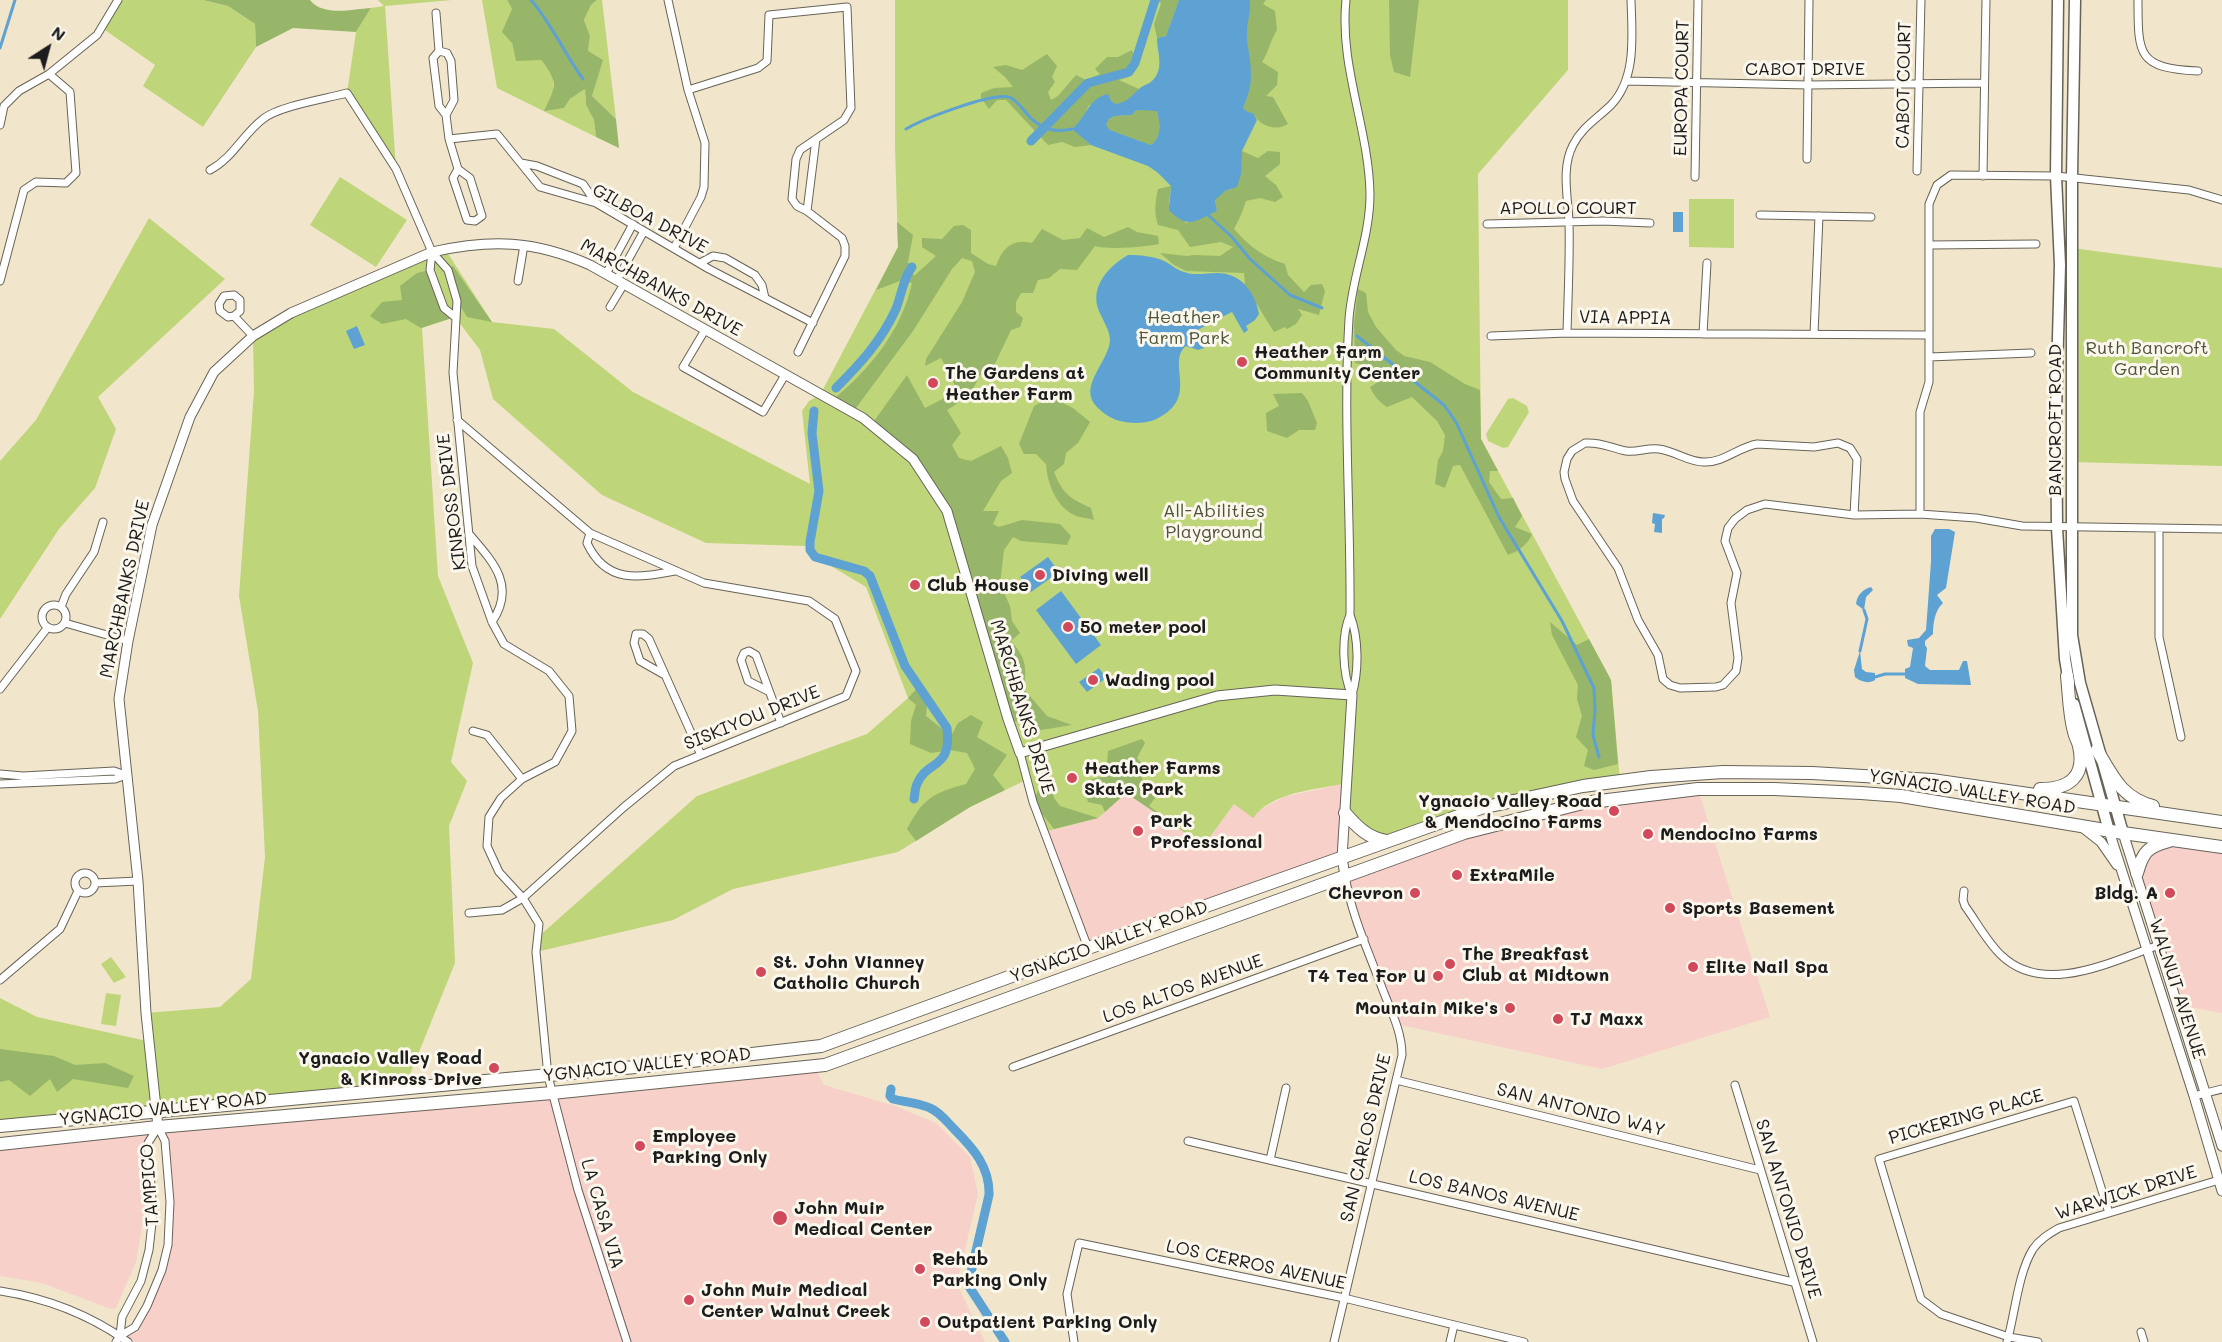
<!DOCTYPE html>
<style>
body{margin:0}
#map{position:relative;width:2222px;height:1342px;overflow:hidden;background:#f1e6cb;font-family:Mali,sans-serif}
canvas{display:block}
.north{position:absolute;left:18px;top:18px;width:60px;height:60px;-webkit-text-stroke:4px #fbf7ec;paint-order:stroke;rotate:36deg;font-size:16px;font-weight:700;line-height:24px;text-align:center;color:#1c1c1c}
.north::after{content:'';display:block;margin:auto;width:21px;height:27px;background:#1c1c1c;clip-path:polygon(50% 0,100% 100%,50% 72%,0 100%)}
</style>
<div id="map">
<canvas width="2222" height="1342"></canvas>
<div class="north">N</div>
</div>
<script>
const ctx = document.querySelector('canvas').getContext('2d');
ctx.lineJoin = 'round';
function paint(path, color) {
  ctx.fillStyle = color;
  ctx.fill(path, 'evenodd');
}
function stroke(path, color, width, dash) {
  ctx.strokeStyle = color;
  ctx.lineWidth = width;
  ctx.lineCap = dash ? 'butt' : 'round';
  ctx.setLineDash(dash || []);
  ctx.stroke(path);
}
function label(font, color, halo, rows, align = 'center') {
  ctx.font = font + ' Mali,sans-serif';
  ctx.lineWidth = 6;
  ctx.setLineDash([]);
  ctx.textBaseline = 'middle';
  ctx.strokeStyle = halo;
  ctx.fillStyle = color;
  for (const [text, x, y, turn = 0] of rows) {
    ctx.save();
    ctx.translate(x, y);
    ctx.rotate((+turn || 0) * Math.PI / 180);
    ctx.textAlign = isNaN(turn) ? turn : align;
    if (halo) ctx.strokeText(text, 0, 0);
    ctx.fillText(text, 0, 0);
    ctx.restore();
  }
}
paint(new Path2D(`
 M1347,783L1342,858L1088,948L1044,832L1098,818L1126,792L1204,845L1234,804L1253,814L1284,797Z
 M1698,789L1770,1017L1602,1069L1396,1024L1364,939L1345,875L1528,815Z
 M2155,844L2222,847V1013L2178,1005L2137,873Z
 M814,1066L824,1085L895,1106L936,1123L970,1157L978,1194L957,1284L985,1342H128L120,1336L135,1327L147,1306L162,1270L168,1245L170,1202L165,1141L158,1127L148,1143L153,1214L143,1220L136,1262L116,1308L111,1309L42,1283L0,1276V1144L158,1127L552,1093Z`), '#f7d0ca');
paint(new Path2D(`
 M118,0H203L228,6L255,24L256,47L203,127L143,86L155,65L102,28Z
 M378,0H452L385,6L396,169L347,93L356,32L371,8L384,6Z
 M482,0H507L512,9V43L516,60H541L553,76V90L564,108L570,99L585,89L586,105L594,120L596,137L497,88Z
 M597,0H602L616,119L592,96L596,80L588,51L590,36L584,20L591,5Z
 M895,0H1568V70L1478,174L1481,439L1611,680L1620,781L1536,797L1388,842L1345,813L1347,783C1316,790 1273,791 1253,818L1234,804L1204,845L1126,793L1098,818L1044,832L1026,780L970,807L898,852L733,889L673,920L536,952L538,937L697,796L867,734L908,698L866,587L806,551V546L706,543L602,495L493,399L480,350L455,317L422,328L438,576L473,663L451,762L467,781L449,826L455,963L404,1089L0,1126V998L37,1017L147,1041L146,1013L220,1007L251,979L265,857L258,711L239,596L254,391L253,336L291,313L445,249L492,322L554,329L633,392L810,484L802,411L809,401L820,395L898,247L895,147Z
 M340,177L407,220L376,267L310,225Z
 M1689,199H1734V248L1689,247Z
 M149,218L225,279L98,397L116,429L95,488L59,529L0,619V461L36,420Z
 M2072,248L2222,268V466L2072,462Z
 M1513,398L1527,406L1529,412L1508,447L1503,448L1488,441L1486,434L1508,399Z
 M111,957L126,977L114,983L101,964Z
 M106,993L121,995L116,1026L101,1024Z`), '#bfd579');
paint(new Path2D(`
 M203,0H310C323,17 353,9 371,8L356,32L293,28L256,47L255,24L228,6Z
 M507,0H597L591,5L584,20L590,36L588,51L603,60L592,96L616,119L619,148L596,137L594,120L586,105L585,89L570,99L564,108L544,111C556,86 559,83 541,60L516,61L512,43L502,32L512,9Z
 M1158,0H1179L1166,36L1157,38L1154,24L1161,4Z
 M1250,0H1266L1263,4L1275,11L1277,30C1270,41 1269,51 1262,62L1278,72L1277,85L1266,96L1273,97L1288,124C1275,132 1260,126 1253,113L1248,112L1243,108C1255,84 1249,63 1247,38C1246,26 1250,13 1250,0Z
 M1389,0H1419L1410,77L1394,72L1390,55Z
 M1132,50L1137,68L1129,77L1119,80L1139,89L1127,102L1116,104L1111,101L1089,105L1082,120L1073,129L1091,145L1075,147L1062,142L1048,145L1006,100H997L989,109L981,98V93L994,88L1013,87L1005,77L993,67L1006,65L1022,70L1047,54L1057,66L1052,77L1055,82L1048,92L1051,100L1058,96L1076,75L1086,80L1100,74L1095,69L1107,57H1118Z
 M1141,110H1157C1160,123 1162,137 1151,145L1110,130L1106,125L1109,119L1115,116L1132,115L1135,111Z
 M1242,151L1258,158L1268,151L1280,152V164L1265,176L1276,185L1283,197L1275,202L1260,198L1246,201L1241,215L1234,229C1249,246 1263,257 1285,264L1288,275L1304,292L1311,285L1322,284L1325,291L1319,315L1298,309L1302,315L1296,324L1287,329L1285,327L1274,332L1245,285L1244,273L1186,271L1174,265L1160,253L1187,256L1194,255L1220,256L1233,247L1221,242L1190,247L1178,230L1158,225C1154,213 1155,202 1158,189L1171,186L1169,203L1186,223L1217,211L1215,199L1225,191L1232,189Z
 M897,222L913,235L908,262L914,276L936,256L922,247V238L942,239L954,226L963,225L971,230V253L988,264L996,266C1002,248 1013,238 1032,243L1042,229L1063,240L1080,238L1087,228L1104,237L1128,227L1137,232L1158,236L1159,244C1145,247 1108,250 1095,246L1077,270L1060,269L1049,278L1038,280L1033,293H1021L1016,302V312L1023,318L1020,327L1011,330L992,370L979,376C973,394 962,401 947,410L961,433L952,445L959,458L971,461L1001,446L1008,458L1012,473L1001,481L983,511H999L993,524L999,527L1022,520L1060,524L1071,536L1067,545L1021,541L1013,537L1004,550L1000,584L1010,606L1012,621L1020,633L1011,641C1026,658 1027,667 1024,689L1047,716L1072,725L1041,730L1008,719L947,511L913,459L872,424L907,375L925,408L958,391L941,358L925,366L926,359L962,302L975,272L972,261L962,258L952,269L913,331L853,412L831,401C869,371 902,330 912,283L900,281L876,290L898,247Z
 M453,266L492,322L467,317L457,301L448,270Z
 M430,270L444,308L455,317L421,328L406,319L382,324L370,316L382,302L402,300L400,286L417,273Z
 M1358,289L1366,293L1368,312L1376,327L1396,350L1404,356L1430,362L1465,384L1480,390L1481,439L1498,471H1490L1489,482L1501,499L1513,498L1522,516L1515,527L1532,534C1528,544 1519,551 1508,555L1460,465L1453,466L1445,488L1435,484L1438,460L1443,451L1445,435L1437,421L1412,397L1387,407C1379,402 1374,396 1370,387L1383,379L1367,366L1355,363L1354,325Z
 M1302,393L1308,401L1317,423L1315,430H1299L1287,438L1267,431L1266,413L1279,406L1273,394Z
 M1050,397L1073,408L1090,422L1078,443L1066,453L1064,464L1054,472C1063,494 1069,498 1091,508L1094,520C1088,518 1080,518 1074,515C1056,506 1047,483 1046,464L1036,454H1024L1019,444L1034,406Z
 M1550,622L1577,645L1589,639L1611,680L1618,764L1594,770L1584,766L1588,750L1576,737L1582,716L1577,699L1578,685L1552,635Z
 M921,684L928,693L926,716L951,736L958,723L971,715L983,722L977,737L1007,755L993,775L1005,790L970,807L916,841L907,829C923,799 932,793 966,784L975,769L967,753L950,750L931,753L910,744L911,721L916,705L908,698Z
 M1142,739L1145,743L1137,758L1142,764L1139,773L1143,780L1161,790L1149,806L1204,845L1126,793L1105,812L1102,805L1088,802L1085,793L1089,780L1115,774L1107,764L1108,751Z
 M1043,780L1052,789L1054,798L1060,806L1098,818L1054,829L1033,802Z
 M0,1049L54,1056L75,1065L105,1063L134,1076L128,1088L73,1079L57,1092L50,1079L30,1096L9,1080L0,1082Z`), '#97b669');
paint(new Path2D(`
 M1179,0H1250C1251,13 1246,26 1247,38C1250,65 1256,81 1243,108L1248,112L1253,113L1257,120L1242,151L1241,174L1237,187L1225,191L1215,200L1217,211C1195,221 1188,230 1169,210L1171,186L1157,172L1148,166L1091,145L1072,129C1087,117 1088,98 1108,94L1111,101L1116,104C1128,102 1131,96 1140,88C1144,85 1149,84 1152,81C1165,69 1157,53 1157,38L1166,36ZM1141,110L1157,111C1160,123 1162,137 1151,145L1110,130L1106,125L1109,119L1115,116L1132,115L1135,111Z
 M1673,212H1683V232H1673Z
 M1128,255C1139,255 1154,256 1164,261C1171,264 1176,270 1184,272C1195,276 1206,273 1217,273C1241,273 1255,292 1259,314L1255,320L1246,326L1248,330L1244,333L1232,312L1220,318L1216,310L1204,317L1207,325L1196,331L1204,348L1198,350L1186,346C1166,362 1199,396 1160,417C1149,424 1133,424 1120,421C1111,419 1103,413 1097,407C1077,387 1108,363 1110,341C1110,330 1103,321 1099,311C1089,287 1109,266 1128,255Z
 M357,326L365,345L354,349L346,331Z
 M1653,513L1665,515L1664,518L1662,519V533L1654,532L1655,524L1652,523Z
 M1935,529H1949L1955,532L1946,588L1937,595L1943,603C1935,610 1933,623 1933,634L1925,641V645L1927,648L1925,666L1930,670H1959L1963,661H1967L1971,685L1918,684L1905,678V669L1910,667L1913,648L1908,646L1907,640L1919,638L1926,630L1931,562V536Z
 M1048,557L1059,572L1031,592L1020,577Z
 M1871,587L1873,590L1866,597L1864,610L1856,604C1857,595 1863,589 1871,587Z
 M1061,591L1101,645L1076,664L1036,610Z
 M1860,651L1862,669L1866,672L1875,673V680C1869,684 1861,682 1855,677L1854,670Z
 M1099,668L1106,678L1087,692L1079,682Z`), '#5da2d2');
stroke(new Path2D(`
 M531,0C552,24 564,53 583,79
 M0,48L15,0
 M906,129C921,120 996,90 1011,98C1018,102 1022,108 1027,114C1039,128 1055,133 1072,129
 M1207,214L1231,236L1250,259L1290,295L1322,308
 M1357,336L1444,405L1456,422L1499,517L1562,621L1594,688L1595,710L1593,735L1599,757
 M1860,651L1867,619L1864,610
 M1875,677L1885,674H1905`), '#5da2d2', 3);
stroke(new Path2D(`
 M1031,141L1088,83L1129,72L1135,63L1155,0
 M836,388C860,364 881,341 895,311C902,296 902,280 912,267
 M814,411L812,433L819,491L810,542V550L815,557L864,571L870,576L905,666L947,728C952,771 927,759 917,784C915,788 915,794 914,799
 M891,1089L890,1096L893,1099C905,1102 919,1103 930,1108C940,1112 947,1122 955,1130C973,1148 990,1167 989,1195L969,1281L970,1288L1005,1342`), '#5da2d2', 9);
const minor = new Path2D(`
 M668,0L688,90L705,143L704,187L701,197L674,248
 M1346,0C1339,66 1369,129 1370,194C1370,238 1352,276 1349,319C1343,418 1351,517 1350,615
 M2138,0C2138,56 2138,68 2198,71
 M436,13L439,51
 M1626,81L1808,85L1984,83
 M688,90L758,68L767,61L769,15L847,7L851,108L844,120L800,150L796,159L792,199L797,206L807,211L842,238L845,246V256L798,352
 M446,115L454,100L451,61L447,53L439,51L433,58L439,106L446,115L449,139L458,169L470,178L482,216L475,221L467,220L453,178L458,169
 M0,125L4,106L19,91L49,74L97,35L118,0
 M449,139L497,134L540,187L596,203L709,269L813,323
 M1807,159L1809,0
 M521,163L537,166L583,184L596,203
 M210,170C233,158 243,134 263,119C279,106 325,99 347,93L396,169L432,252
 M1917,171L1921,0
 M1983,176L1986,0
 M1695,177L1698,0
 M807,211L816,139
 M1760,215L1871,217
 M1487,224L1603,221L1650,223
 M1930,245L2036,244
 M700,263L713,256L725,258L755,275L762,285L765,298
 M606,274L633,224
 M617,280L644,231
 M0,281L24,190L36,182L66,183L76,173L70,92L49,74
 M518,281L524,245
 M610,307L624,284
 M234,316L240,311V300L234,295L224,296L219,304L220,311L228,317L234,316L253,336
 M455,317L444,308L430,270L432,252L448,270L457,301L453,373L472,566L492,622L504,644L549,671L569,696L572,731L555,762L522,779L501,798L489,817L487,846L499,872L523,898L539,924L536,952L548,1076L578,1190L627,1342
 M705,330L683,367L763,412L785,375
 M1567,333C1568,296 1570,259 1569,222C1568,197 1561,168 1573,145C1582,127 1598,118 1611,105C1637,78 1632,34 1631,0
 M1703,334L1707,263
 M1814,334L1819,216
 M1491,336L1567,333L1929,335
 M1929,357L2031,353
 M457,420L590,533L704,583L809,601L835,619L856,671L846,696L674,766L624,807L523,898L502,910L469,913
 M1585,443C1603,442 1610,448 1626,451C1637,453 1648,447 1659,449C1675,451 1688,462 1704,462C1723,463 1739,447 1757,444L1814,447L1838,443L1850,448L1857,459L1854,515L1765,504L1747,510L1735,519L1728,528L1725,541L1737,573L1731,603L1738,658L1736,671L1723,685L1716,687L1680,688L1670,685L1663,679L1658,655L1638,620L1618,568L1573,501L1565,479L1564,472L1567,459L1572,451Z
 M1920,514V412L1929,382V204L1937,185L1951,175L2056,176L2189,190L2222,200
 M1854,515L1920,514L1976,518L2022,526L2222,529
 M2159,529V637L2181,737
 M590,533L587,543C606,584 638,578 675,571
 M470,535C494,563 516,586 492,622
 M42 617a12 12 0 1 1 24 0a12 12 0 1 1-24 0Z
 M61,607L66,594L94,552L103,522
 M1350,615C1359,638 1359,671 1352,695C1342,675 1341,635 1350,615Z
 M65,623L128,641
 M663,674L640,661L634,643L636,634H643L649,639L701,755
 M0,689L48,627
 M768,691L748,681L741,660L744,653L749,651L756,655L781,723
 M473,731L487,735L522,779
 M1020,753L1033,802L1088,948
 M0,774L23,776L114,771L126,775
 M0,784L115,779L126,775
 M75 883a10 10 0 1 1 20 0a10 10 0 1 1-20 0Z
 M95,883L138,881
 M1964,891L1963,900L1965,906C1976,921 1988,943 2001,955C2044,997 2112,961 2159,945
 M0,980L60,929L78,891
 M1013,1067L1364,939
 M1396,1080L1760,1170
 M1735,1085L1813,1342
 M2194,1096L2222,1089
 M1188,1141L1793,1282
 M1270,1160L1286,1088
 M0,1291C46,1298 90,1315 128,1342
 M2141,1332L2144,1342
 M120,1336L135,1327L147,1306L162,1270L168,1245L170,1202L165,1141L158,1127
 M116,1342L120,1336L122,1317L141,1281L149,1250L153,1214L148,1143L158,1127
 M1074,1342L1067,1294L1079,1243L1344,1298L1524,1342
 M1334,1342L1402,1055C1402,1033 1392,1013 1384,993C1370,955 1351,915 1345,875
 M1450,1342L1454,1325
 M2007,1342C2015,1314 2018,1273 2033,1249C2040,1239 2049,1234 2059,1228L2222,1179
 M2038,1342L2009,1337L1941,1314L1921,1299L1879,1159L2074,1101L2109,1213`);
const tertiary = new Path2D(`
 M2082,827L2101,842L2117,865
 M2109,831L2194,1096L2222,1191
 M2123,833L2222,1146
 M158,1127L146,1013L138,881L119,699L128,641L152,525L190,417L214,372L253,336L291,313L432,252C491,239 534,240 590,265L863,418L913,459L947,511L1008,719L1020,753L1217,696L1275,690L1352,695L1342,858L1345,875`);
const secondary = new Path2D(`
 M2058,0L2056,176L2060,265L2056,411L2057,528L2065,659L2069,683
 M2075,0L2072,177V635L2080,683L2123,833
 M2074,704L2109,831`);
const trunk = new Path2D(`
 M2097,750C2112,775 2121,798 2153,806
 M2040,789C2069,789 2086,777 2079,746C2078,741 2075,737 2074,732C2069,714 2069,694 2067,676
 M1345,813C1357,827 1368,838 1386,841
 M2137,873C2143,852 2147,847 2169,841
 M0,1126L657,1065L821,1046L1088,948L1481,808L1583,786L1651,777L1723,772L1812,773L1932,780L2222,822
 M0,1144L158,1127L552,1093L825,1065L1464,833L1583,803L1698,789H1774L1861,793L1901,796L2123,833L2222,847`);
stroke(minor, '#676359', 9);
stroke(tertiary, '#676359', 11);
stroke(secondary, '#676359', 13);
stroke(trunk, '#676359', 14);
stroke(minor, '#fff', 7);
stroke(tertiary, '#fff', 9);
stroke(secondary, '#fff', 10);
stroke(trunk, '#fff', 12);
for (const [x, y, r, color] of [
 [1242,362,6,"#d1495b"],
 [933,383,6,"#d1495b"],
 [1040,575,6,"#d1495b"],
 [915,585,6,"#d1495b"],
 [1068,627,6,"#d1495b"],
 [1093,680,6,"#d1495b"],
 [1072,778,6,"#d1495b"],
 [1614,811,6,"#d1495b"],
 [1138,831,6,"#d1495b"],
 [1648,834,6,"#d1495b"],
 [1457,875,6,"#d1495b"],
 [1415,893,6,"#d1495b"],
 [2170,893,6,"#d1495b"],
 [1670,908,6,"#d1495b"],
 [1450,964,6,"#d1495b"],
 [1693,967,6,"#d1495b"],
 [761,972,6,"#d1495b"],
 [1438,976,6,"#d1495b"],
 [1510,1008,6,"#d1495b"],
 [1558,1019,6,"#d1495b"],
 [494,1068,6,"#d1495b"],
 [640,1146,6,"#d1495b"],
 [780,1218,8,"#d1495b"],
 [920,1269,6,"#d1495b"],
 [689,1300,6,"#d1495b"],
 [925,1322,6,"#d1495b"]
]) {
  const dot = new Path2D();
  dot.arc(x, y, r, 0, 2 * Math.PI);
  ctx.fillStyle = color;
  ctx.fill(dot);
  stroke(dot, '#fbf7ec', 2);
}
label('18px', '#1c1c1c', '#fbf7ec', [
 ["CABOT DRIVE",1805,69],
 ["CABOT COURT",1904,85,-89],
 ["EUROPA COURT",1682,88,-89],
 ["APOLLO COURT",1568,208],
 ["GILBOA DRIVE",650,219,28],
 ["MARCHBANKS DRIVE",661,288,29],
 ["VIA APPIA",1625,318,1],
 ["BANCROFT ROAD",2055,420,-90],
 ["KINROSS DRIVE",452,502,-97],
 ["MARCHBANKS DRIVE",125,589,-78],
 ["MARCHBANKS DRIVE",1022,707,73],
 ["SISKIYOU DRIVE",752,718,-22],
 ["YGNACIO VALLEY ROAD",1972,792,9],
 ["YGNACIO VALLEY ROAD",1109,942,-20],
 ["LOS ALTOS AVENUE",1183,989,-20],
 ["WALNUT AVENUE",2177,989,72],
 ["YGNACIO VALLEY ROAD",647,1065,-6],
 ["YGNACIO VALLEY ROAD",163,1109,-6],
 ["SAN ANTONIO WAY",1581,1110,14],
 ["PICKERING PLACE",1966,1117,-16],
 ["SAN CARLOS DRIVE",1366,1138,-77],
 ["TAMPICO",150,1185,-94],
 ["WARWICK DRIVE",2126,1193,-17],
 ["LOS BANOS AVENUE",1494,1196,13],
 ["SAN ANTONIO DRIVE",1788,1209,73],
 ["LA CASA VIA",602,1214,74],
 ["LOS CERROS AVENUE",1256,1265,12]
]);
label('18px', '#4d5438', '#fbf7ec', [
 ["Heather",1184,317],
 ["Farm Park",1184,338],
 ["Ruth Bancroft",2147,348],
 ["Garden",2147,369],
 ["All-Abilities",1214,511],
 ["Playground",1214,532]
]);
label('bold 18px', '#1c1c1c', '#fbf7ec', [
 ["Heather Farm",1254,352],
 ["Community Center",1254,373],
 ["The Gardens at",945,373],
 ["Heather Farm",945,394],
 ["Diving well",1052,575],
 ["Club House",927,585],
 ["50 meter pool",1080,627],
 ["Wading pool",1105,680],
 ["Heather Farms",1084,768],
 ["Skate Park",1084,789],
 ["Ygnacio Valley Road",1602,801,"right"],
 ["& Mendocino Farms",1602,822,"right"],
 ["Park",1150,821],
 ["Professional",1150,842],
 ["Mendocino Farms",1660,834],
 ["ExtraMile",1469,875],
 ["Chevron",1403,893,"right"],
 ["Bldg. A",2158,893,"right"],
 ["Sports Basement",1682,908],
 ["The Breakfast",1462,954],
 ["Club at Midtown",1462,975],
 ["St. John Vianney",773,962],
 ["Catholic Church",773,983],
 ["Elite Nail Spa",1705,967],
 ["T4 Tea For U",1426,976,"right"],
 ["Mountain Mike's",1498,1008,"right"],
 ["TJ Maxx",1570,1019],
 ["Ygnacio Valley Road",482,1058,"right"],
 ["& Kinross Drive",482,1079,"right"],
 ["Employee",652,1136],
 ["Parking Only",652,1157],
 ["John Muir",794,1208],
 ["Medical Center",794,1229],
 ["Rehab",932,1259],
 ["Parking Only",932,1280],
 ["John Muir Medical",701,1290],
 ["Center Walnut Creek",701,1311],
 ["Outpatient Parking Only",937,1322]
], 'left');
</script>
